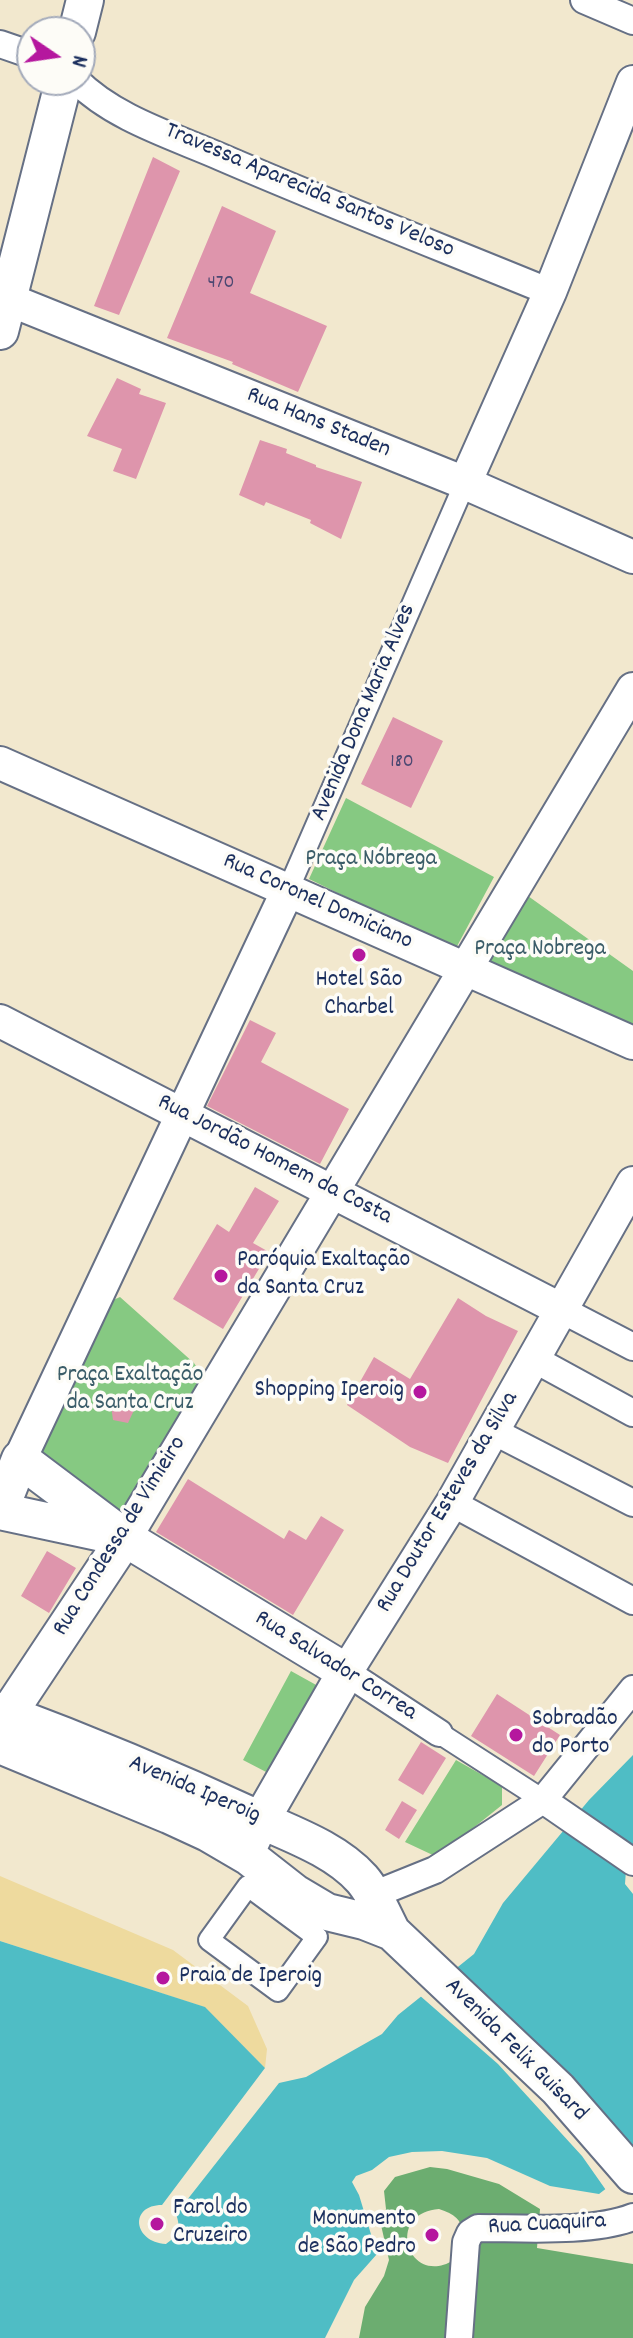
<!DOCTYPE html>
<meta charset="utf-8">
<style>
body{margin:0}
#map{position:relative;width:633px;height:2338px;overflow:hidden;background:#f2e8ce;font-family:Dekko,sans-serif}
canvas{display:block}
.north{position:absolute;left:16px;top:16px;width:80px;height:80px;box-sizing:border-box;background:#fdfcf7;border:2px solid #a3aaba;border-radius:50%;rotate:103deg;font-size:22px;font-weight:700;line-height:32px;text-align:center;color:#1b2f5e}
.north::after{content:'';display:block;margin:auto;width:28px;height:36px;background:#b5179e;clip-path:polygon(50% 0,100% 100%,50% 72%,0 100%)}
</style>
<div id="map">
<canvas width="633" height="2338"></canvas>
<div class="north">N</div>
</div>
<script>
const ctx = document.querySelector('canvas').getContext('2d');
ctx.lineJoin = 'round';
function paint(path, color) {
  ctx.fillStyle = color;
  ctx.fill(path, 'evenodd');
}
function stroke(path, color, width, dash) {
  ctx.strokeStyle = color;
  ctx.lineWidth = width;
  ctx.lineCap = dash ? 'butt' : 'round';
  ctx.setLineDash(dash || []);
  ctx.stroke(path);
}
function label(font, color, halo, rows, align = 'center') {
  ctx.font = font + ' Dekko,sans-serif';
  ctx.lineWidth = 7;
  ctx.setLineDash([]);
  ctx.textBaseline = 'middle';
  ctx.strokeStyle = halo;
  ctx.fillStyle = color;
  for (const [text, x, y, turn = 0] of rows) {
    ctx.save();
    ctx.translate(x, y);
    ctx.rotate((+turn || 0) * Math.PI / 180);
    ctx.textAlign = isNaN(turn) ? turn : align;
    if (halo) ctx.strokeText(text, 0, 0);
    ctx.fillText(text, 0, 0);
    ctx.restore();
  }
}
paint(new Path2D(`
 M346,798L494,877L455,950L309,879Z
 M528,896L633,971V1033L482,967Z
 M120,1297L194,1363L203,1377L124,1514L108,1516L39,1448L111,1301Z
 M291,1671L318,1686L270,1774L243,1760Z
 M456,1760L502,1786V1805L437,1857L405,1842Z`), '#86c982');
paint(new Path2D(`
 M430,2167L447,2169L499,2184L540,2209L537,2248L633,2264V2338H359L365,2307L384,2276L389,2260L381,2225L386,2209L384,2191L395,2177ZM439,2209C471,2219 463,2235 454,2260C408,2288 384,2213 439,2209Z`), '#6cad70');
paint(new Path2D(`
 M0,1876L173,1950L248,2006L267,2049L265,2068L204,2007L0,1941Z`), '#eeda9e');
paint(new Path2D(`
 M633,1755V1856L626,1870L625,1884L633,1894V2168L599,2194L550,2186L487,2158L442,2151L412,2152L389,2157L372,2170L356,2176L352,2182L359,2195L377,2254L354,2280L325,2338H0V1941L205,2007L265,2068L162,2205C129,2205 133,2242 166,2244C179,2235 181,2228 176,2214L279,2083L306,2077L382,2034L398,2015L474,1954L503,1903L589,1800Z`), '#4fbdc5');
paint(new Path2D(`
 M451,1967L519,2027L588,2100L633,2173L608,2193L582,2156L498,2064L418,1994Z`), '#f2e8ce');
paint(new Path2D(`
 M153,157L180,171L119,315L94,306Z
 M222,206L276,231L250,293L327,326L298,392L232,364L233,362L167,338Z
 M117,378L141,389L139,394L166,403L136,479L113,471L122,449L87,436Z
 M260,440L287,449L286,453L316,465V467L362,482L341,539L310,523L311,520L266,502L264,506L239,495Z
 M393,717L443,741L411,808L361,784Z
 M250,1020L276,1033L261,1062L349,1109L320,1164L207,1106Z
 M255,1187L279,1201L253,1243L269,1252L223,1329L173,1299L217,1224L229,1232Z
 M458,1298L486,1316L518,1331L448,1463L410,1447L347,1405L374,1357L410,1379Z
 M124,1399L135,1408L128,1423L113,1420L111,1405Z
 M188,1479L284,1539L289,1530L306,1540L321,1516L344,1530L293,1615L156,1532Z
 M47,1551L76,1568L49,1613L21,1596Z
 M497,1694L560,1735L534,1776L471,1736Z
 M421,1742L446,1758L423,1795L398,1780Z
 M402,1801L417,1810L399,1839L385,1830Z`), '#de95ac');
const pedestrian = new Path2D(`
 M288,890L465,483
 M439,1733L543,1800
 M248,1886L317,1937L278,1991L209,1940Z`);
const minor = new Path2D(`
 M584,0L633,21
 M0,44L32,55
 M76,80C113,118 173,136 221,157C330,204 440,247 550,292
 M562,1310L633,1347
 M534,1359L633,1413
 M493,1431L633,1503
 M452,1503L633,1601
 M346,1672L439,1733
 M543,1800L633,1862
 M373,1895L435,1870L543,1800L633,1689
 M459,2338L466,2242L470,2233L478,2228C523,2228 593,2233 633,2217`);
const tertiary = new Path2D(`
 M0,296L465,483L633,557
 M465,483L550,292L633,82
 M0,763L633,1043
 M0,1021L562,1310
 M20,1459L288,890
 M125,1538L633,689
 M346,1672L452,1503L633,1183`);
const secondary = new Path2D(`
 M77,32L85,0
 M0,331L64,80
 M0,1510L20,1459L125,1538L346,1672L261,1820L250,1844L249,1857
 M0,1511L116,1536
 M0,1711C86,1743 172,1779 256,1818C291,1834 335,1849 362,1879C375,1894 383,1915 392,1932
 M0,1736L16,1702L125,1538
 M0,1745L169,1815L208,1833L249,1857L295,1893L327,1912L364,1921L392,1932L558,2089L633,2175`);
stroke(pedestrian, '#667085', 24);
stroke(minor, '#667085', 30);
stroke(tertiary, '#667085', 36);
stroke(secondary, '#667085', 40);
stroke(pedestrian, '#fff', 20);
stroke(minor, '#fff', 26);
stroke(tertiary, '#fff', 32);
stroke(secondary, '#fff', 36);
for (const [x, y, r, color] of [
 [359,955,8,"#b5179e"],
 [221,1276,8,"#b5179e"],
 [420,1392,8,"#b5179e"],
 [516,1735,8,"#b5179e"],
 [163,1978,8,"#b5179e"],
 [157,2224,8,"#b5179e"],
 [432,2235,8,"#b5179e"]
]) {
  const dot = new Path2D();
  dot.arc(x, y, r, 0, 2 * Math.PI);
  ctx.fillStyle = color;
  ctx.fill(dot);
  stroke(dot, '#fdfcf7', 3);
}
label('20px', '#4c4872', null, [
 ["470",221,284],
 ["180",402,763]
]);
label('24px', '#1b2f5e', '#fdfcf7', [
 ["Travessa Aparecida Santos Veloso",309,192,23],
 ["Rua Hans Staden",318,424,22],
 ["Avenida Dona Maria Alves",365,713,-67],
 ["Rua Coronel Domiciano",317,903,24],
 ["Rua Jordão Homem da Costa",274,1161,27],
 ["Rua Doutor Esteves da Silva",449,1503,-59],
 ["Rua Condessa de Vimieiro",121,1537,-58],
 ["Rua Salvador Correa",335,1667,32],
 ["Avenida Iperoig",194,1791,23],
 ["Avenida Felix Guisard",515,2051,45],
 ["Rua Cuaquira",547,2226,-3]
]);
label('24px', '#3b5d69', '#fdfcf7', [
 ["Praça Nóbrega",371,861],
 ["Praça Nobrega",540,951],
 ["Praça Exaltação",130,1377],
 ["da Santa Cruz",130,1405]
]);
label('24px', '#1b2f5e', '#fdfcf7', [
 ["Hotel São",359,982,"center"],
 ["Charbel",359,1010,"center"],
 ["Paróquia Exaltação",237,1262],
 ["da Santa Cruz",237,1290],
 ["Shopping Iperoig",404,1392,"right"],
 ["Sobradão",532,1721],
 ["do Porto",532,1749],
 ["Praia de Iperoig",179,1978],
 ["Farol do",173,2210],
 ["Cruzeiro",173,2238],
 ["Monumento",416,2221,"right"],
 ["de São Pedro",416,2249,"right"]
], 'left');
</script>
